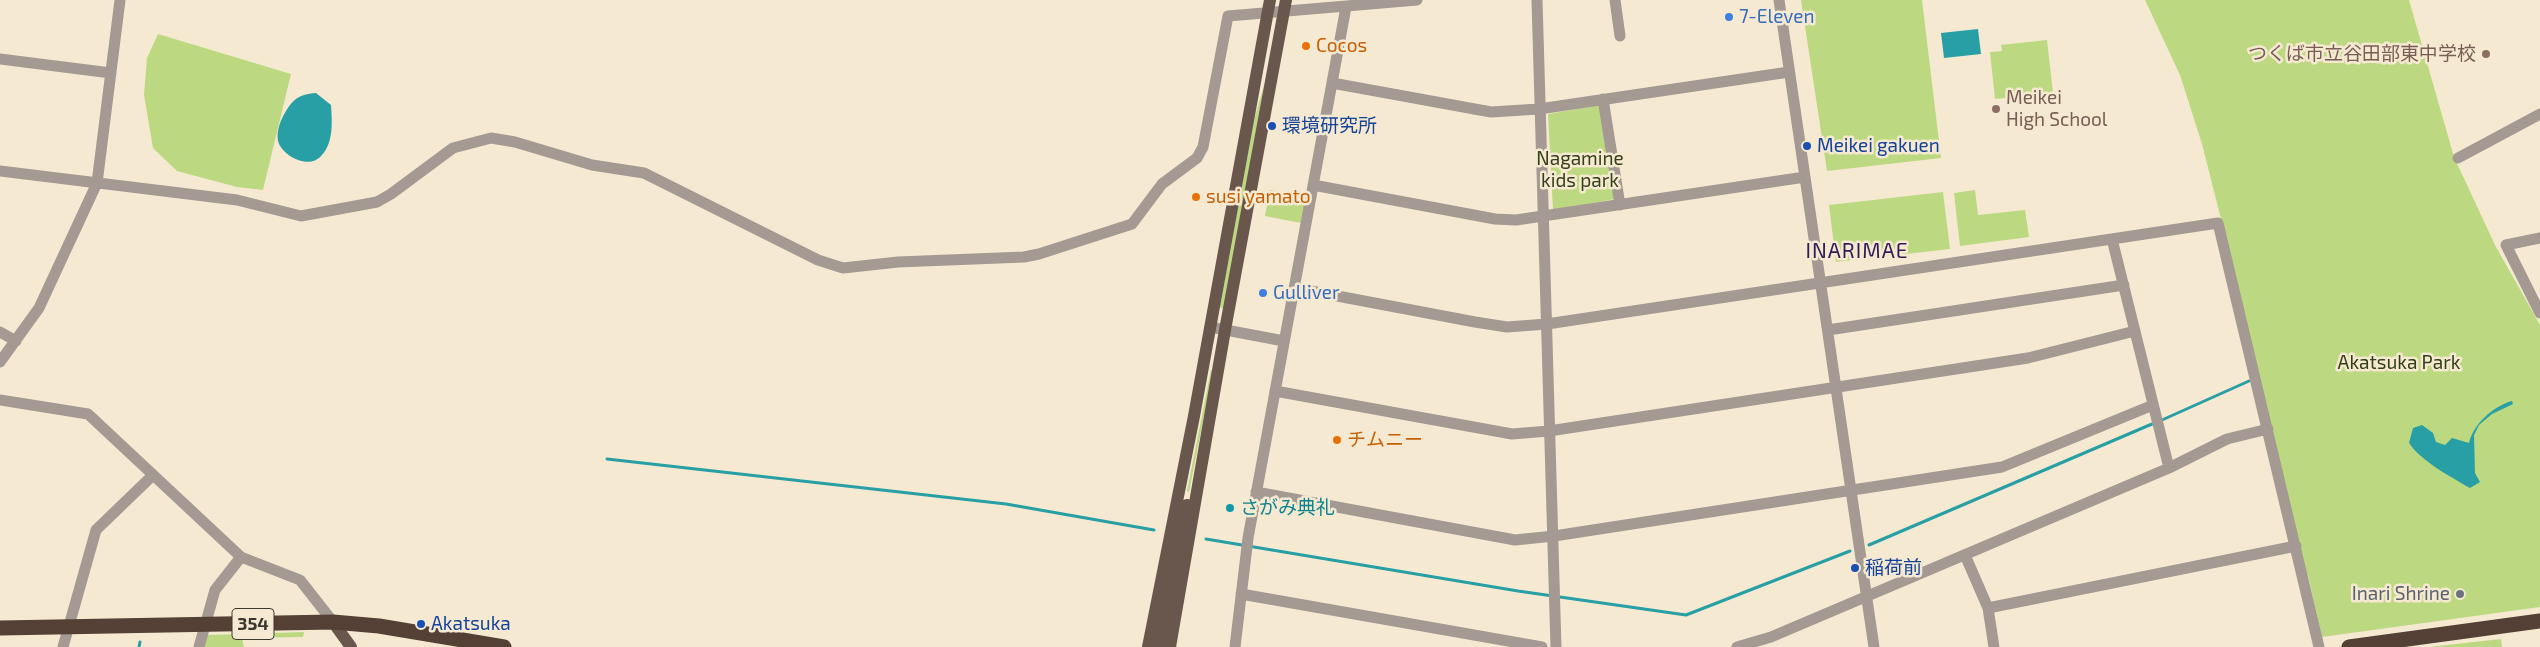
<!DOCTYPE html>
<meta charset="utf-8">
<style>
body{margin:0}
canvas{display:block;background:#f5e9d1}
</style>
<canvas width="2540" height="647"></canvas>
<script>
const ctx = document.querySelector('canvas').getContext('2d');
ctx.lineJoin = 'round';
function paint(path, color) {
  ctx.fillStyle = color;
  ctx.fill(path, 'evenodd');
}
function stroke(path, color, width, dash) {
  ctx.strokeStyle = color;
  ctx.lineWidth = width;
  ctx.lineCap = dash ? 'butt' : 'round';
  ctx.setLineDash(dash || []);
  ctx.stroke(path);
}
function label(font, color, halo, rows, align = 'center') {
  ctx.font = font + ' "Exo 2","Noto Sans JP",sans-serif';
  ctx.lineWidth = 5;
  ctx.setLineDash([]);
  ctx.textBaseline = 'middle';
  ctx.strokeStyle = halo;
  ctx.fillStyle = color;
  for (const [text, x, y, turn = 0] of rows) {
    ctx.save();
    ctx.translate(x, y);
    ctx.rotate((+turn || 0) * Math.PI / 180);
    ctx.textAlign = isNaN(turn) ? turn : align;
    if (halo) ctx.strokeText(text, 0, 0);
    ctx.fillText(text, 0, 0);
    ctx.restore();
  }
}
paint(new Path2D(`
 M1801,0H1922L1941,158L1827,171Z
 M2145,0H2409L2454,157L2495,245L2540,325V607L2322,637L2309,580L2296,545L2221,219L2202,144L2180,75Z
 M158,34L291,74L263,190L237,187L177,171L153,148L144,95L147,58Z
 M2047,40L2053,93L1995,99L1990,52L2002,51L2001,45Z
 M1264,85L1224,309L1220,307L1254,120Z
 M1600,105L1615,199L1553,210L1548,114Z
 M1270,190L1306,196L1301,223L1265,216Z
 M1975,190L1978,215L2025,210L2029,237L1960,246L1954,193Z
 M1943,192L1950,249L1836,262L1829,205Z
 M1211,370H1213L1189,492L1187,491Z
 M304,632L303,637L242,638L244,647H204L207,635Z
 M2501,639L2502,647H2427H2428Z`), '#bcd981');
paint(new Path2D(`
 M1978,29L1981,54L1944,58L1941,33Z
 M316,93L331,105C332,121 334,143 321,156C309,170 282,156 278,141C276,131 281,119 286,111C294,98 301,94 316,93Z
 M2512,401L2513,404L2492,414L2479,425L2474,435L2475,473L2480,482L2470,488C2451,477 2421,461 2409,443L2413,428L2422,425L2433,433L2436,442L2445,445L2452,438L2469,443C2473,425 2493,406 2512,401Z`), '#289fa5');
stroke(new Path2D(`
 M2162,420L2249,381
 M607,459L1006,504L1154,530
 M1206,539L1518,591L1686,615L1850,551
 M1869,545L2152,424
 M139,647L140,642`), '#289fa5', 3);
stroke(new Path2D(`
 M1537,0L1556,647
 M1615,0L1620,36
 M1779,0L1874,647
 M0,59L111,73
 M1332,83L1491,112L1539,109L1789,72
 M1603,99L1620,205
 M2458,158L2540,114
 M0,171L237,200L301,216L377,202L391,194L453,148L491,138L515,142L592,165L644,173L818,260L843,268L898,262L1024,257L1039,254L1132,224L1162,184L1197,158L1203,147L1228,16L1417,0
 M1313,185L1495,219L1516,220L1805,177
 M2540,238L2506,245L2540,313
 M2112,239L2169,468
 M1295,288L1475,322L1507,327L1547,324L2218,223L2319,647
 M1210,327L1284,341
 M1828,330L2124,285
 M0,332L16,341
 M0,362L39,308L97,183L120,0
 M1275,391L1512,434L1549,431L2028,358L2135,331
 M0,400L88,414L241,557L215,590L199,647
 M1256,492L1515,540L1554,536L2002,467L2153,405
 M1965,555L1988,608L1994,647
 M241,557L300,580L333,622
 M1241,594L1542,647
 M1988,608L2296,546
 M63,647L96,530L152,476
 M1235,647L1248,538L1346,7
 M1737,647L1771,637L2169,468L2227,439L2268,429`), '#a49993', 11);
stroke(new Path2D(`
 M333,622L351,647
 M1148,647L1194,416L1270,0
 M1159,647L1187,505
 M1170,647L1225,330L1286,0`), '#69574d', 12);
stroke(new Path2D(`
 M0,628L333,622L379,626L504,647
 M2349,647L2540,621`), '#544034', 15);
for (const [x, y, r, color] of [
 [1729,17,5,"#3f7fe0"],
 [1306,46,5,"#e8710a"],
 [2486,54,5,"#8d6e63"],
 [1996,109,5,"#8d6e63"],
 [1272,126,5,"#1a4fb4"],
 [1807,146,5,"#1a4fb4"],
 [1196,197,5,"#e8710a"],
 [1263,293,5,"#3f7fe0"],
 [1337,440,5,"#e8710a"],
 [1230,508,5,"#0f9aa8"],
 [1855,568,5,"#1a4fb4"],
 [2460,594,5,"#6b7280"],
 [421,624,5,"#1a4fb4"]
]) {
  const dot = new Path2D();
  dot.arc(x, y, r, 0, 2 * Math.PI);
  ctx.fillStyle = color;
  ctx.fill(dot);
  stroke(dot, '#f5e9d1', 2);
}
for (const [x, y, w] of [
 [253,624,42]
]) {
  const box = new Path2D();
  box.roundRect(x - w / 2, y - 15.5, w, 31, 4);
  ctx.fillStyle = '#f5e9d1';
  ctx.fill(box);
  stroke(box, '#3c372e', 1);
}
label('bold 18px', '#3c372e', null, [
 ["354",253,624]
]);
label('19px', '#366cbe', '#f5e9d1', [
 ["7-Eleven",1739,17],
 ["Gulliver",1273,293]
], 'left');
label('19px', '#c56008', '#f5e9d1', [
 ["Cocos",1316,46],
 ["susi yamato",1206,197],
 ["チムニー",1347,440]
], 'left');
label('19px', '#785e54', '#f5e9d1', [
 ["つくば市立谷田部東中学校",2476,54],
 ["Meikei",2006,98,"left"],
 ["High School",2006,120,"left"]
], 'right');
label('19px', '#164399', '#f5e9d1', [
 ["環境研究所",1282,126],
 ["Meikei gakuen",1817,146],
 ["稲荷前",1865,568],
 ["Akatsuka",431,624]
], 'left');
label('19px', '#333f18', '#f5e9d1', [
 ["Nagamine",1580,159],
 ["kids park",1580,181],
 ["Akatsuka Park",2399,363]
]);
label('19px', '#0d838f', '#f5e9d1', [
 ["さがみ典礼",1240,508]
], 'left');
label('19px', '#5b616d', '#f5e9d1', [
 ["Inari Shrine",2450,594]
], 'right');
ctx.letterSpacing = '1px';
label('21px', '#301c56', '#f5e9d1', [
 ["INARIMAE",1857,251]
]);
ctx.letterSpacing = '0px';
</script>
